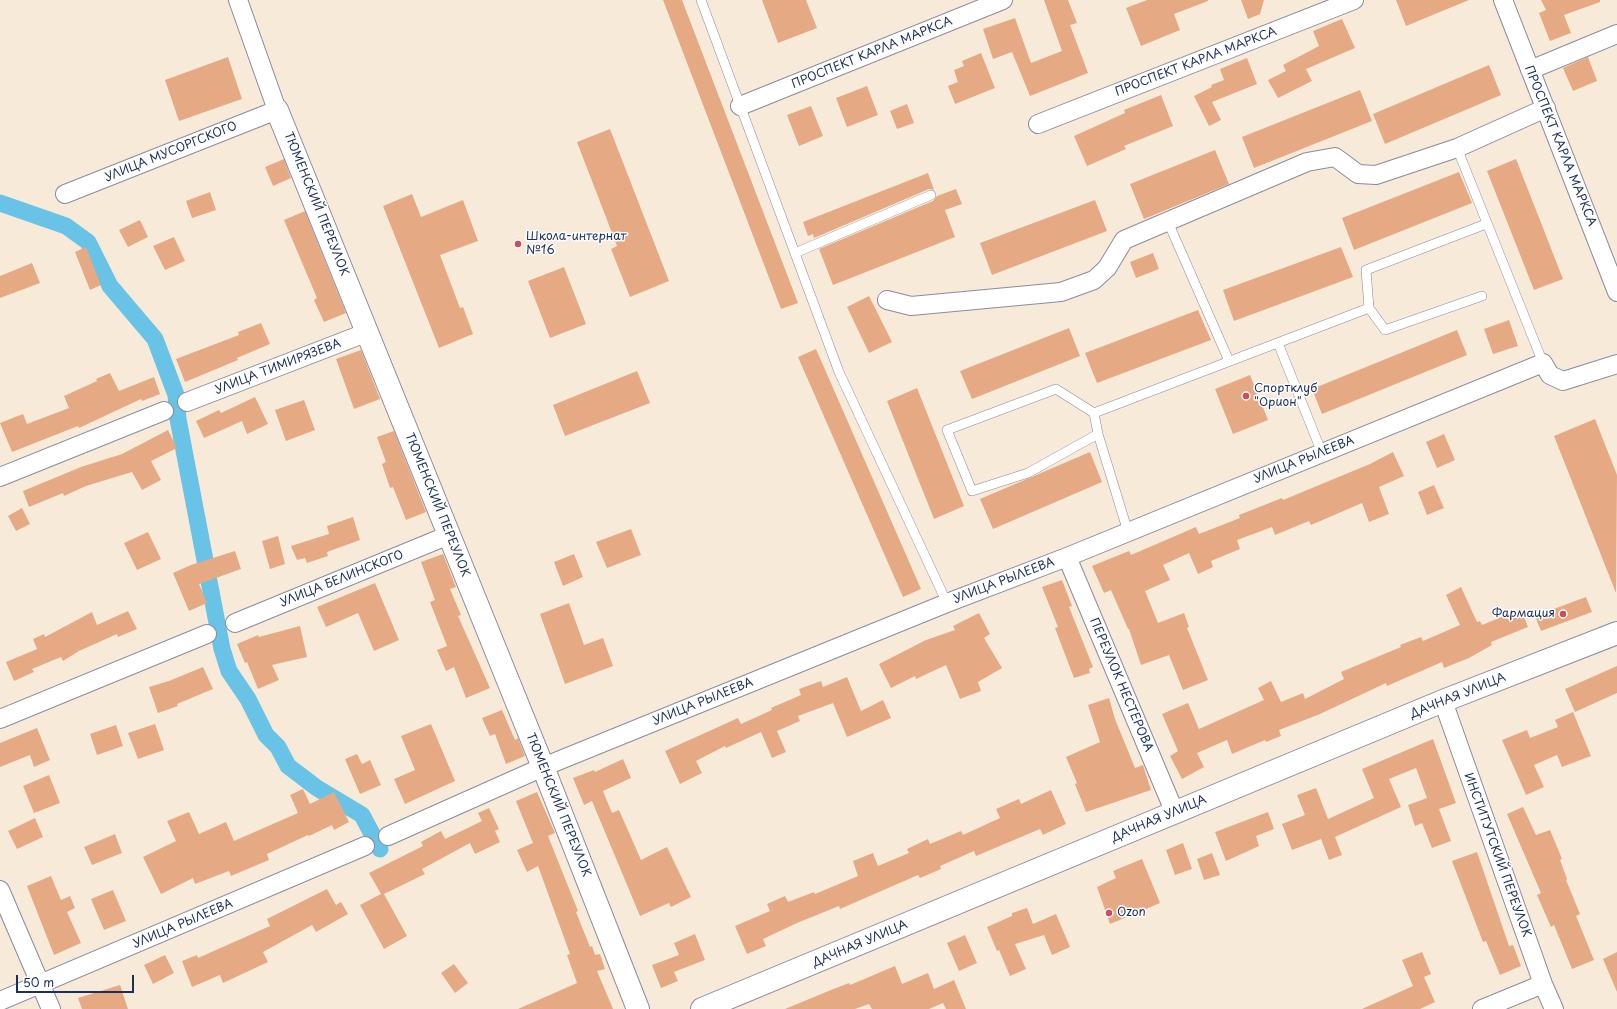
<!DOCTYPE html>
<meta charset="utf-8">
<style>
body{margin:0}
#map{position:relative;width:1617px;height:1009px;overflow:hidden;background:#f8ead9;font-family:"Playpen Sans",sans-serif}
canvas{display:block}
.scale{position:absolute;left:16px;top:975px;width:118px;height:18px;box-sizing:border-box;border:2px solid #1b2f5e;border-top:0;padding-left:5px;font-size:12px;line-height:14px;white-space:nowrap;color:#1b2f5e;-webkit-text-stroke:3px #fff;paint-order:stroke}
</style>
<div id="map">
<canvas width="1617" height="1009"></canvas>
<div class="scale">50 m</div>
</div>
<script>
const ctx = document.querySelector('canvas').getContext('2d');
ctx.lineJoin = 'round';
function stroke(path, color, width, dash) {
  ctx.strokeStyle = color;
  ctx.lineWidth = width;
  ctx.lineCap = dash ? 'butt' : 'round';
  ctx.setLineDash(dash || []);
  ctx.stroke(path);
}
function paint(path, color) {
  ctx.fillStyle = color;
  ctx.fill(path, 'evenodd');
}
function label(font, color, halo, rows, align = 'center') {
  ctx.font = font + ' "Playpen Sans",sans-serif';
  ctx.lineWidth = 3;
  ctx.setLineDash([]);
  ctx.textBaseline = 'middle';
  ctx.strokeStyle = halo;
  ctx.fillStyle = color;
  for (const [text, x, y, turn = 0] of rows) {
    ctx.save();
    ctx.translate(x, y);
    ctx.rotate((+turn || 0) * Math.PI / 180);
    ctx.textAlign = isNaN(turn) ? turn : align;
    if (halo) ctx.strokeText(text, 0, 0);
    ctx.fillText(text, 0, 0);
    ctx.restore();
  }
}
stroke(new Path2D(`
 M0,203L66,226L88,242L110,286L155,339L176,395L178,419L222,649L229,671L248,699L266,735L278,747L288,766L317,788L362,815L380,849`), '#68c3e6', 17);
paint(new Path2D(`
 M663,0H682L798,303L781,309Z
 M762,0H806L817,28L778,43Z
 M1044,0H1068L1077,23L1070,25L1088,73L1030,96L1012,52L993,59L983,29L1015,18L1031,63L1062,51Z
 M1147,0H1208V1L1174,14L1180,30L1141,46L1126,8Z
 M1241,0H1264L1260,14L1248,19Z
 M1396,0H1469L1406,26Z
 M1541,0H1600V2L1564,15L1571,33L1550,41L1539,13L1546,10Z
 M1342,19L1355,48L1306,69L1312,81L1278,98L1268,80L1286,71L1283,65L1319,46L1313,31Z
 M981,53L995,88L955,104L948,86L958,82L954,70L964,66L962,61Z
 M228,57L242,99L179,121L165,80Z
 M1588,57L1597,81L1573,91L1563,68Z
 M1247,58L1257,84L1212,102L1221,120L1209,126L1194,96L1212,87L1211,85L1224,80L1220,69Z
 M1489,65L1501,95L1385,144L1373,114Z
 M867,86L878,115L847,127L836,98Z
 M1360,90L1372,121L1254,168L1242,137Z
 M1161,95L1173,126L1124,146L1126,149L1087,166L1074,136L1125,113L1124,110Z
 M907,104L914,123L897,129L890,111Z
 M811,106L823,136L799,146L787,115Z
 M610,129L669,281L630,297L611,249L617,246L577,142Z
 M1215,150L1229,184L1144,219L1130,184Z
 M284,159L291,178L273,186L265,167Z
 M1516,159L1563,279L1534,290L1487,171Z
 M1459,172L1472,203L1354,250L1342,218Z
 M928,173L934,190L929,189L814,238L813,234L808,236L803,222Z
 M956,189L962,204L945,210L955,237L833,285L819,249L933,201L937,196Z
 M210,192L216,210L192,218L186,201Z
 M412,194L421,217L463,200L478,241L440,255L460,308L463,307L473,334L439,348L383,206Z
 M1095,200L1107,231L992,275L980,243Z
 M305,211L346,313L324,322L314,300L317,298L284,220Z
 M140,220L148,237L128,247L119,230Z
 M174,237L185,261L165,270L153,246Z
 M86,247L101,285L90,290L75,252Z
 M1341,247L1353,277L1234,321L1223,290Z
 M1153,253L1159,269L1136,278L1130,262Z
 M32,263L40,283L0,298V276Z
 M564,267L586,324L550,338L528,281Z
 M869,296L892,342L869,353L847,307Z
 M1198,310L1211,340L1097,383L1085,353Z
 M1509,320L1518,346L1493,354L1484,329Z
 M261,323L270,344L237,358L238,360L185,382L176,359L239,335L238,332Z
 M1069,328L1080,356L972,399L960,371Z
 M1457,330L1467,355L1322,414L1312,389Z
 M816,349L921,589L903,597L798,357Z
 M361,350L380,399L354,409L336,359Z
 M637,371L650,403L565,436L553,405Z
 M110,373L119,391L154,377L160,394L142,401L141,399L79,428L78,426L12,452L0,423L23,414L27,424L69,408L64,396L97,381L96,379Z
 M1250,375L1268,420L1233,434L1215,389Z
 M917,388L964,506L934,519L887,401Z
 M255,397L268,424L247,434L242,421L204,438L196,421L219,410L221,413Z
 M304,400L315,430L286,441L275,410Z
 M1595,419L1617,475L1616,593L1554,436Z
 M168,430L177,448L151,461L161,480L142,490L132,472L86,486L64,496L63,493L29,507L23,491L81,467L122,454Z
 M394,431L426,512L406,520L393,487L390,488L382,464L386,462L377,437Z
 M1444,434L1455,460L1437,468L1426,442Z
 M1090,452L1102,482L993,529L980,499Z
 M1393,452L1404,476L1379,487L1389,514L1369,522L1362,503L1311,525L1309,521L1275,535L1272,527L1237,540L1240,549L1211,561L1213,567L1198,574L1189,553L1163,565L1170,580L1145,591L1158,623L1184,613L1189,627L1187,628L1208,680L1183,690L1169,655L1141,665L1129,629H1128L1111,590L1104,593L1092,566L1129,551L1131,555L1196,527L1199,534L1240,518L1239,515L1282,498L1283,500L1370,464Z
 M1434,485L1444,508L1427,515L1418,492Z
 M22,508L30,524L16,531L8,516Z
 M353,517L360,540L327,552L328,556L307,563L305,558L297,560L291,546L329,534L327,526Z
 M631,529L641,555L607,568L596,542Z
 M148,532L161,559L137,570L124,543Z
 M278,536L285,564L270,569L262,541Z
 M235,551L241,569L199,584L207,603L189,611L173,573L191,565Z
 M443,554L456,587L450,589L461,615L458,616L490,688L466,698L454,667L446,671L437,650L447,646L430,602L435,600L421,562Z
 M574,554L583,577L563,586L554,562Z
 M1062,580L1072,606L1069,607L1093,667L1089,669L1090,673L1074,678L1055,628L1058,627L1042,587Z
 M375,583L399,640L374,651L358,613L326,627L317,607Z
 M1461,587L1477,622L1480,621L1482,625L1521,609L1528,627L1491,642L1492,645L1469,658L1444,668L1442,662L1387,686L1386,683L1320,714L1279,730L1281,736L1266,742L1265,740L1232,754L1227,740L1197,753L1204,767L1182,779L1170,756L1178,751L1162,714L1188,703L1199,729L1264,700L1258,688L1271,681L1281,702L1303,693L1305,699L1344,679L1341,672L1401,647L1400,645L1421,637L1423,641L1460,625L1446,595Z
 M1586,597L1592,612L1541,631L1535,616Z
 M569,603L584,645L603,638L613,666L565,684L540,614Z
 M128,611L137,629L118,637L117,634L79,651L63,661L61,657L32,669L34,672L14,681L6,662L37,649L33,639L44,634L45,637L92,612L97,625Z
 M979,613L990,634L984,638L1002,668L978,682L981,691L960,699L946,665L916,679L915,676L891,688L879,664L926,640L955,630L953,626Z
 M300,626L307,657L272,665L279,680L258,689L247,662L245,663L237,644L258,635L259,637Z
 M1617,666V693L1575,712L1565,689Z
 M203,667L213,689L177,704L178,706L158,713L149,687L169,681Z
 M847,677L861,711L883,700L891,718L847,737L833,703L798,716L800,721L777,731L786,752L772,758L761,732L726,748L725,746L696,761L702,773L680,784L665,751L738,718L741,724L772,710L771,708L801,695L799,689L821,681L823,687Z
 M1109,698L1115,719L1135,768L1143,765L1151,790L1086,812L1075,784L1077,783L1066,757L1100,742L1088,705Z
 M502,710L515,740L518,738L525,756L506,764L495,734L490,736L482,718Z
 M1573,712L1591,756L1562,767L1557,755L1534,765L1544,787L1526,795L1502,740L1527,730L1530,738L1558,727L1555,720Z
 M155,724L164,750L138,759L128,733Z
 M431,724L455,781L405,804L394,779L415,770L401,736Z
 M116,725L123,746L97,755L90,734Z
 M37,728L50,760L34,767L30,755L0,767V743Z
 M1433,739L1456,803L1439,809L1451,841L1432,848L1422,823L1415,826L1408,805L1427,798L1416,768L1389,779L1401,807L1335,837L1342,855L1329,860L1321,839L1292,850L1282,824L1305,815L1297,795L1316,788L1328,819L1374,798L1362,769Z
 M357,754L362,764L370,760L381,785L360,794L345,759Z
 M623,759L631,778L603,791L612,813L619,810L641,860L667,847L691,897L671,907L669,903L640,916L592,801L584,805L573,778L594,770L595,772Z
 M49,775L60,803L34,813L23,786Z
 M303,789L310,804L334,792L349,822L334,830L332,825L309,836L308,835L267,854L269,860L231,876L229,871L195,884L193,878L161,894L143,857L176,841L167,821L189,812L199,834L226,822L234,841L298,813L290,795Z
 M1051,790L1066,824L1043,835L1040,829L976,856L974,851L940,866L941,869L920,878L918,875L840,909L839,906L797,923L763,939L766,946L747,954L735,926L770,911L767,904L785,896L788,902L814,892L815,894L858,876L853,861L873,853L878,866L909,853L907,849L928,839L930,844L961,831L963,835L1000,818L996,809L1019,799L1021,804Z
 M537,792L555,833L548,836L578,911L576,912L590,947L592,946L595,955L600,954L605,969L597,971L613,1009H518L577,983L567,955L570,954L538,866L527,872L517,850L533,843L516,801Z
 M1523,807L1536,835L1550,830L1562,859L1560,860L1567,879L1566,880L1580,914L1576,916L1594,960L1572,969L1554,925L1551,927L1537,895L1541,893L1507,814Z
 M489,808L499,829L495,831L500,842L475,854L470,843L422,869L425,874L384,894L407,936L384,949L360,905L381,894L369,873L423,846L421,842L441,831L445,839L482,821L478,813Z
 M1268,812L1274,829L1256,836L1259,846L1226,861L1215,832Z
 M35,818L43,837L17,849L8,831Z
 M115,834L122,853L92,865L84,847Z
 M1183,843L1192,869L1175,875L1166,850Z
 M1477,852L1509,946L1513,945L1521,966L1500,975L1486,941L1483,942L1452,861Z
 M1212,853L1220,875L1204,880L1197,859Z
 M1142,859L1160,903L1110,924L1097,887L1116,878L1113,871Z
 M51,876L61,900L70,896L75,908L67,912L81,943L54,955L27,886Z
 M327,889L336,905L341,902L348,914L316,932L312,925L263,952L268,962L223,983L220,975L192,987L182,961L197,955L198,958L270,926L267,919Z
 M113,890L126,921L104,930L91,899Z
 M1027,908L1033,924L1056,914L1070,947L1052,955L1044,935L1015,944L1026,969L1010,976L999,950L997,951L987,927L1012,916V913Z
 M695,934L705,960L674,972L678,981L661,988L652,965L679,955L674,943Z
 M965,935L977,963L959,971L947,943Z
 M1422,952L1431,974L1424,977L1435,1002L1420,1009H1362L1413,986L1402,960Z
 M1617,952V992L1603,959Z
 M165,955L174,973L153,984L144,965Z
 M454,964L468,983L455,993L441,973Z
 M895,966L902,984L928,973L934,989L954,980L966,1009H946L943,1003L929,1009H872L869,1004L855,1009H785L831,990L849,983L850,985Z
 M120,985L128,1009H82L78,998Z`), '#e5aa84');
const service = new Path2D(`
 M701,0L839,372L947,603
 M1457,148L1543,363
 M1168,222L1229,361
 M795,253L931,195
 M1369,308L1385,330L1482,296
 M1278,343L1322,453
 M1094,413L1098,434L1028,473L972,491L947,430L1056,389L1094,413L1369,308L1366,270L1486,224
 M1098,434L1128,532`);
const minor = new Path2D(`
 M1503,0L1617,292
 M1530,70L1617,34
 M740,106L1003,0
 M1038,124L1354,0
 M65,194L277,110L238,0
 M887,300L911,306L1061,292L1094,280L1107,268L1124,240L1307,162L1335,157L1358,174L1376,175L1457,148L1546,108
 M187,402L368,332
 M0,477L164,411
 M1067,557L1175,813
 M235,623L449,535
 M1443,701L1543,984L1554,1009
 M0,719L207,634
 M388,836L543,767L947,603L1067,557L1543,363L1550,375L1563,381L1617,364
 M0,890L51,1009
 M0,1001L365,846
 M1482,1009L1543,984`);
const tertiary = new Path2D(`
 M277,110L543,767L638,1009
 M702,1009L1443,701L1617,633`);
stroke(service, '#8a8c9c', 10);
stroke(minor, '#8a8c9c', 20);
stroke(tertiary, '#8a8c9c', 24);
stroke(service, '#fff', 9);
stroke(minor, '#fff', 18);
stroke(tertiary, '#fff', 22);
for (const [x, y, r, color] of [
 [518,244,4,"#d1495b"],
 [1246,396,4,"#d1495b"],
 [1563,614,4,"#d1495b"],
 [1109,913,4,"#d1495b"]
]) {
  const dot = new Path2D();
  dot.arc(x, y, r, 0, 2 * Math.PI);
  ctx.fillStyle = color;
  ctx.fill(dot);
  stroke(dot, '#fff', 1.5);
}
label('12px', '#1b2f5e', '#fff', [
 ["ПРОСПЕКТ КАРЛА МАРКСА",872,53,-22],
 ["ПРОСПЕКТ КАРЛА МАРКСА",1196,62,-21],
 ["ПРОСПЕКТ КАРЛА МАРКСА",1560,146,68],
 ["УЛИЦА МУСОРГСКОГО",171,152,-22],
 ["ТЮМЕНСКИЙ ПЕРЕУЛОК",316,204,68],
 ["УЛИЦА ТИМИРЯЗЕВА",278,367,-21],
 ["УЛИЦА РЫЛЕЕВА",1304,460,-22],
 ["ТЮМЕНСКИЙ ПЕРЕУЛОК",437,505,68],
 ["УЛИЦА БЕЛИНСКОГО",342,579,-22],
 ["УЛИЦА РЫЛЕЕВА",1004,581,-21],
 ["ПЕРЕУЛОК НЕСТЕРОВА",1121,685,67],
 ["ДАЧНАЯ УЛИЦА",1458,696,-22],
 ["УЛИЦА РЫЛЕЕВА",703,702,-22],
 ["ТЮМЕНСКИЙ ПЕРЕУЛОК",558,805,68],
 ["ДАЧНАЯ УЛИЦА",1159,819,-23],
 ["ИНСТИТУТСКИЙ ПЕРЕУЛОК",1497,855,70],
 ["УЛИЦА РЫЛЕЕВА",183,924,-23],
 ["ДАЧНАЯ УЛИЦА",860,944,-23]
]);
label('12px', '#1b2f5e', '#fff', [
 ["Школа-интернат",526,237],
 ["№16",526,251],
 ["Спортклуб",1254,389],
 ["\"Орион\"",1254,403],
 ["Фармация",1555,614,"right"],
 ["Ozon",1117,913]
], 'left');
</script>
